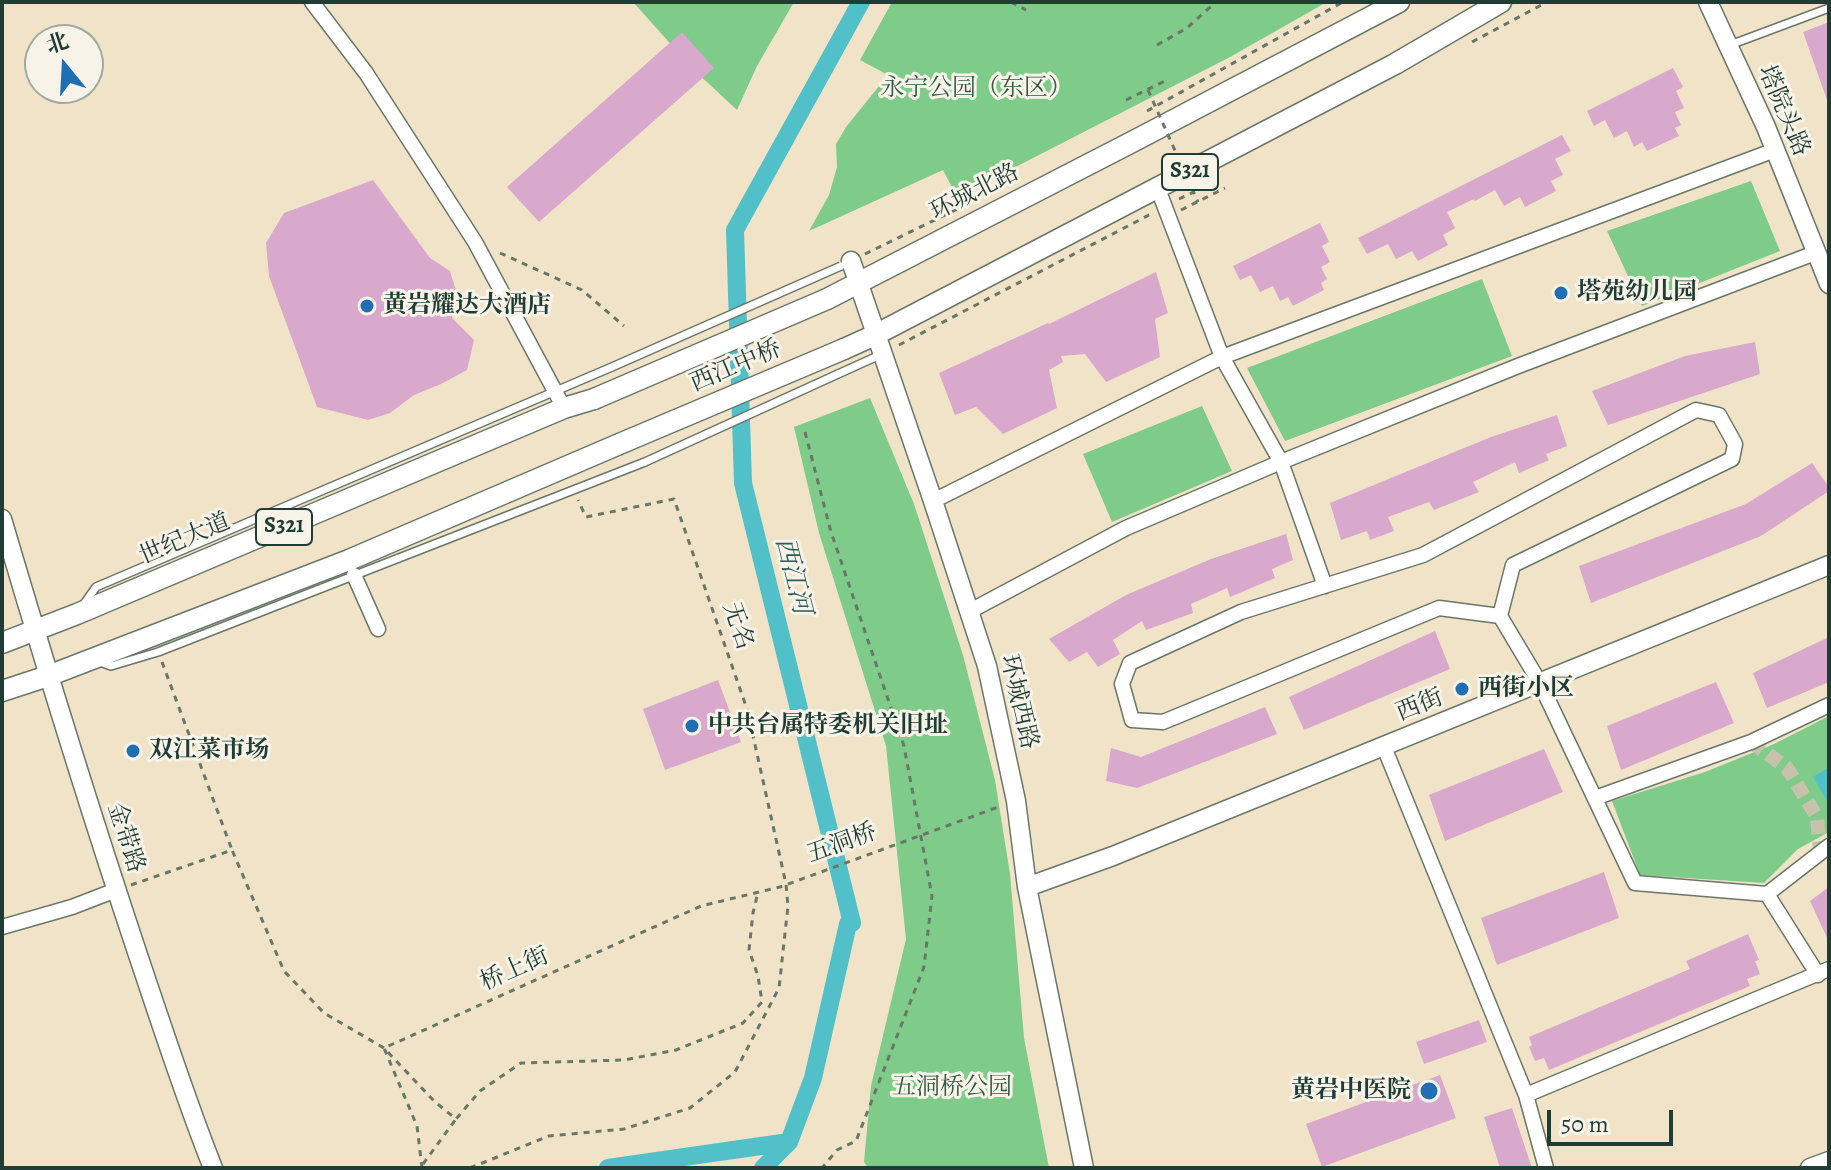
<!DOCTYPE html>
<meta charset="utf-8">
<style>
body{margin:0}
#map{position:relative;width:1831px;height:1170px;overflow:hidden;background:#f1e3c8;font-family:Alegreya,"Noto Serif SC",serif}
canvas{display:block}
.frame{position:absolute;inset:0;border:4px solid #1f3d34;pointer-events:none}
.north{position:absolute;left:24px;top:24px;width:80px;height:80px;box-sizing:border-box;background:#f7f3e8;border:2px solid #a1aaa0;border-radius:50%;rotate:342deg;font-size:22px;font-weight:700;line-height:32px;text-align:center;color:#1f3d34}
.north::after{content:'';display:block;margin:auto;width:28px;height:36px;background:#1f6fb2;clip-path:polygon(50% 0,100% 100%,50% 72%,0 100%)}
.scale{position:absolute;left:1547px;top:1110px;width:126px;height:36px;box-sizing:border-box;border:4px solid #1f3d34;border-top:0;padding-left:10px;font-size:24px;line-height:28px;white-space:nowrap;color:#1f3d34;-webkit-text-stroke:6px #f7f3e8;paint-order:stroke}
</style>
<div id="map">
<canvas width="1831" height="1170"></canvas>
<div class="frame"></div>
<div class="north">北</div>
<div class="scale">50 m</div>
</div>
<script>
const ctx = document.querySelector('canvas').getContext('2d');
ctx.lineJoin = 'round';
function paint(path, color) {
  ctx.fillStyle = color;
  ctx.fill(path, 'evenodd');
}
function stroke(path, color, width, dash) {
  ctx.strokeStyle = color;
  ctx.lineWidth = width;
  ctx.lineCap = dash ? 'butt' : 'round';
  ctx.setLineDash(dash || []);
  ctx.stroke(path);
}
function label(font, color, halo, rows, align = 'center') {
  ctx.font = font + ' Alegreya,"Noto Serif SC",serif';
  ctx.lineWidth = 6;
  ctx.setLineDash([]);
  ctx.textBaseline = 'middle';
  ctx.strokeStyle = halo;
  ctx.fillStyle = color;
  for (const [text, x, y, turn = 0] of rows) {
    ctx.save();
    ctx.translate(x, y);
    ctx.rotate((+turn || 0) * Math.PI / 180);
    ctx.textAlign = isNaN(turn) ? turn : align;
    if (halo) ctx.strokeText(text, 0, 0);
    ctx.fillText(text, 0, 0);
    ctx.restore();
  }
}
paint(new Path2D(`
 M633,2H794L757,66L737,110L694,70Z
 M892,2H1327L1230,57L957,197L943,170L809,231L829,195L837,167L836,144L846,127L888,75L860,60Z
 M1751,181L1780,251L1642,306L1607,231Z
 M1482,279L1512,356L1285,441L1247,368Z
 M870,398L914,504L963,655L995,780L1010,874L1024,1038L1049,1168H868L864,1162L871,1086L906,939L886,746L819,533L794,427Z
 M1202,406L1232,471L1112,522L1083,454Z
 M1829,716V832L1798,849L1764,883L1640,875L1612,801L1705,772L1774,744Z`), '#7ecb8a');
paint(new Path2D(`
 M1829,767V804L1813,777Z`), '#52c0c8');
stroke(new Path2D(`
 M608,1168L789,1142
 M763,1168L789,1142L813,1078L848,924L852,923L743,483L735,230L861,2`), '#52c0c8', 18);
paint(new Path2D(`
 M1829,22V99L1827,100L1803,32Z
 M682,32L714,68L539,222L507,187Z
 M1673,68L1683,87L1676,91L1684,108L1675,112L1681,125L1675,128L1679,136L1647,151L1642,142L1634,147L1627,131L1614,138L1605,120L1594,126L1587,111Z
 M1562,135L1571,151L1555,159L1563,175L1551,181L1556,191L1525,207L1520,197L1504,206L1495,190L1475,201L1474,199L1447,212L1455,228L1443,235L1448,245L1418,261L1412,251L1396,259L1388,244L1367,254L1358,238Z
 M373,180L430,258L450,271L457,294L452,318L474,340L467,370L441,384L414,395L390,413L368,420L317,407L269,276L266,243L284,213Z
 M1320,223L1329,242L1322,246L1330,262L1321,267L1327,279L1321,283L1324,290L1293,306L1288,297L1280,301L1273,286L1260,292L1251,275L1240,280L1233,266Z
 M1156,272L1168,313L1155,319L1160,357L1106,382L1085,354L1061,356L1063,362L1049,370L1057,408L1003,434L976,407L955,415L939,373L1048,323L1049,324Z
 M1755,342L1760,374L1608,425L1592,391L1685,356Z
 M1557,415L1567,446L1546,454L1549,460L1519,473L1515,462L1473,482L1479,492L1434,510L1429,502L1388,517L1394,531L1370,540L1367,531L1341,540L1330,503L1491,437Z
 M1812,463L1829,487V491L1761,536L1591,603L1579,566L1746,504Z
 M1286,534L1293,560L1272,569L1275,578L1230,597L1227,588L1191,604L1193,613L1146,630L1142,621L1113,640L1120,654L1098,667L1087,652L1069,662L1049,639L1126,595L1211,559Z
 M1435,631L1450,669L1304,730L1289,697Z
 M1829,637V682L1767,708L1753,673Z
 M718,680L741,742L665,770L643,709Z
 M1716,682L1734,723L1621,770L1607,726Z
 M1265,707L1277,734L1137,788L1106,781L1111,748L1141,757Z
 M1544,749L1563,792L1445,841L1429,795Z
 M1604,872L1619,918L1497,965L1481,918Z
 M1829,887V942L1810,901Z
 M1748,934L1759,960L1755,961L1760,974L1747,979L1750,986L1549,1070L1544,1058L1535,1061L1529,1047L1532,1045L1529,1037L1690,969L1686,961Z
 M1479,1020L1487,1042L1424,1064L1416,1042Z
 M1440,1075L1456,1118L1322,1167L1306,1124Z
 M1512,1108L1532,1168H1500L1484,1117Z`), '#d8a9cc');
stroke(new Path2D(`
 M1751,742L1787,768L1817,817L1820,851`), '#c7c2aa', 14, [14, 7]);
const lane = new Path2D(`
 M1730,45L1829,8
 M838,374L880,355
 M84,604L96,587L612,367
 M97,661L111,666L158,652L645,462`);
const street = new Path2D(`
 M312,2L366,73L475,242L564,408
 M1158,189L1222,357L1281,462L1325,586
 M933,501L1222,357L1775,150
 M354,575L378,629
 M970,611L1126,528L1281,462L1518,366L1815,253
 M1500,616L1439,608L1163,722L1132,720L1122,684L1130,663L1241,612L1423,555L1696,410L1719,415L1735,444L1732,459L1513,565L1500,616L1540,683L1635,883L1767,894L1829,846
 M1384,747L1526,1095L1546,1168
 M1595,798L1751,742L1829,705
 M1767,894L1818,975
 M2,927L72,907L116,890
 M1526,1095L1829,969`);
const secondary = new Path2D(`
 M1708,2L1766,127L1829,284
 M851,261L933,501L987,666L1016,801L1027,887L1084,1168
 M2,519C45,665 90,811 138,955C162,1026 185,1098 213,1168
 M1027,887L1113,856L1829,565
 M1810,1168L1829,1161`);
const primary = new Path2D(`
 M827,299L1132,142L1399,2
 M844,349L875,335L1395,64L1501,2
 M2,643L77,614L564,408L594,399
 M2,691L48,676L349,560L617,445`);
stroke(lane, '#687768', 10);
stroke(street, '#687768', 17);
stroke(secondary, '#687768', 21);
stroke(primary, '#687768', 23);
stroke(new Path2D(`
 M1011,2L1026,10
 M1472,42L1547,2
 M1157,45L1187,28L1216,2
 M1126,100L1169,79
 M1147,111L1343,2
 M1179,199L1194,192
 M1181,210L1225,188
 M500,253L582,290L624,326
 M865,254L984,196
 M899,345L1151,214
 M805,432L831,532L904,746L932,896L924,967L856,1141L837,1150L822,1168
 M162,662L232,850
 M131,885L232,850L284,971L324,1013L384,1048L434,1101L456,1119L480,1091L521,1063L624,1060L676,1050L743,1023L762,1002L758,976L749,950L753,913L758,892
 M423,1164L456,1119
 M422,1168L417,1126L384,1048L701,906L780,887L1001,806
 M470,1168L549,1136L624,1129L690,1108L735,1072L779,988L788,906L786,884L747,709L674,499L586,517L578,500`), '#687768', 3, [6, 6]);
stroke(lane, '#fff', 7);
stroke(street, '#fff', 14);
stroke(secondary, '#fff', 18);
stroke(primary, '#fff', 20);
const laneBridge = new Path2D(`
 M612,367L841,266
 M645,462L838,374`);
const primaryBridge = new Path2D(`
 M594,399L827,299
 M617,445L844,349`);
stroke(laneBridge, '#687768', 10, []);
stroke(primaryBridge, '#687768', 23, []);
stroke(new Path2D(`
 M1148,90L1198,202`), '#687768', 3, [6, 6]);
stroke(laneBridge, '#fff', 7);
stroke(primaryBridge, '#fff', 20);
for (const [x, y, r, color] of [
 [1561,293,8,"#1f6fb2"],
 [367,306,8,"#1f6fb2"],
 [1462,689,8,"#1f6fb2"],
 [692,726,8,"#1f6fb2"],
 [133,751,8,"#1f6fb2"],
 [1429,1091,10,"#1f6fb2"]
]) {
  const dot = new Path2D();
  dot.arc(x, y, r, 0, 2 * Math.PI);
  ctx.fillStyle = color;
  ctx.fill(dot);
  stroke(dot, '#f7f3e8', 3);
}
for (const [x, y, w] of [
 [1190,172,56],
 [284,527,56]
]) {
  const box = new Path2D();
  box.roundRect(x - w / 2, y - 18, w, 36, 6);
  ctx.fillStyle = '#f7f3e8';
  ctx.fill(box);
  stroke(box, '#1f3d34', 2);
}
label('bold 22px', '#1f3d34', null, [
 ["S321",1190,172],
 ["S321",284,527]
]);
label('24px', '#325945', '#f7f3e8', [
 ["永宁公园（东区）",976,89],
 ["五洞桥公园",952,1088]
]);
label('24px', '#1f3d34', '#f7f3e8', [
 ["塔院头路",1783,111,67],
 ["环城北路",975,193,-27],
 ["西江中桥",736,367,-23],
 ["世纪大道",185,540,-23],
 ["无名",737,626,71],
 ["环城西路",1018,702,77],
 ["西街",1420,706,-22],
 ["金带路",125,838,72],
 ["五洞桥",842,844,-20],
 ["桥上街",515,970,-24]
]);
label('bold 24px', '#1f3d34', '#f7f3e8', [
 ["塔苑幼儿园",1577,293],
 ["黄岩耀达大酒店",383,306],
 ["西街小区",1478,689],
 ["中共台属特委机关旧址",708,726],
 ["双江菜市场",149,751],
 ["黄岩中医院",1411,1091,"right"]
], 'left');
label('italic 26px', '#2c5e59', '#f7f3e8', [
 ["西江河",792,576,76]
]);
</script>
